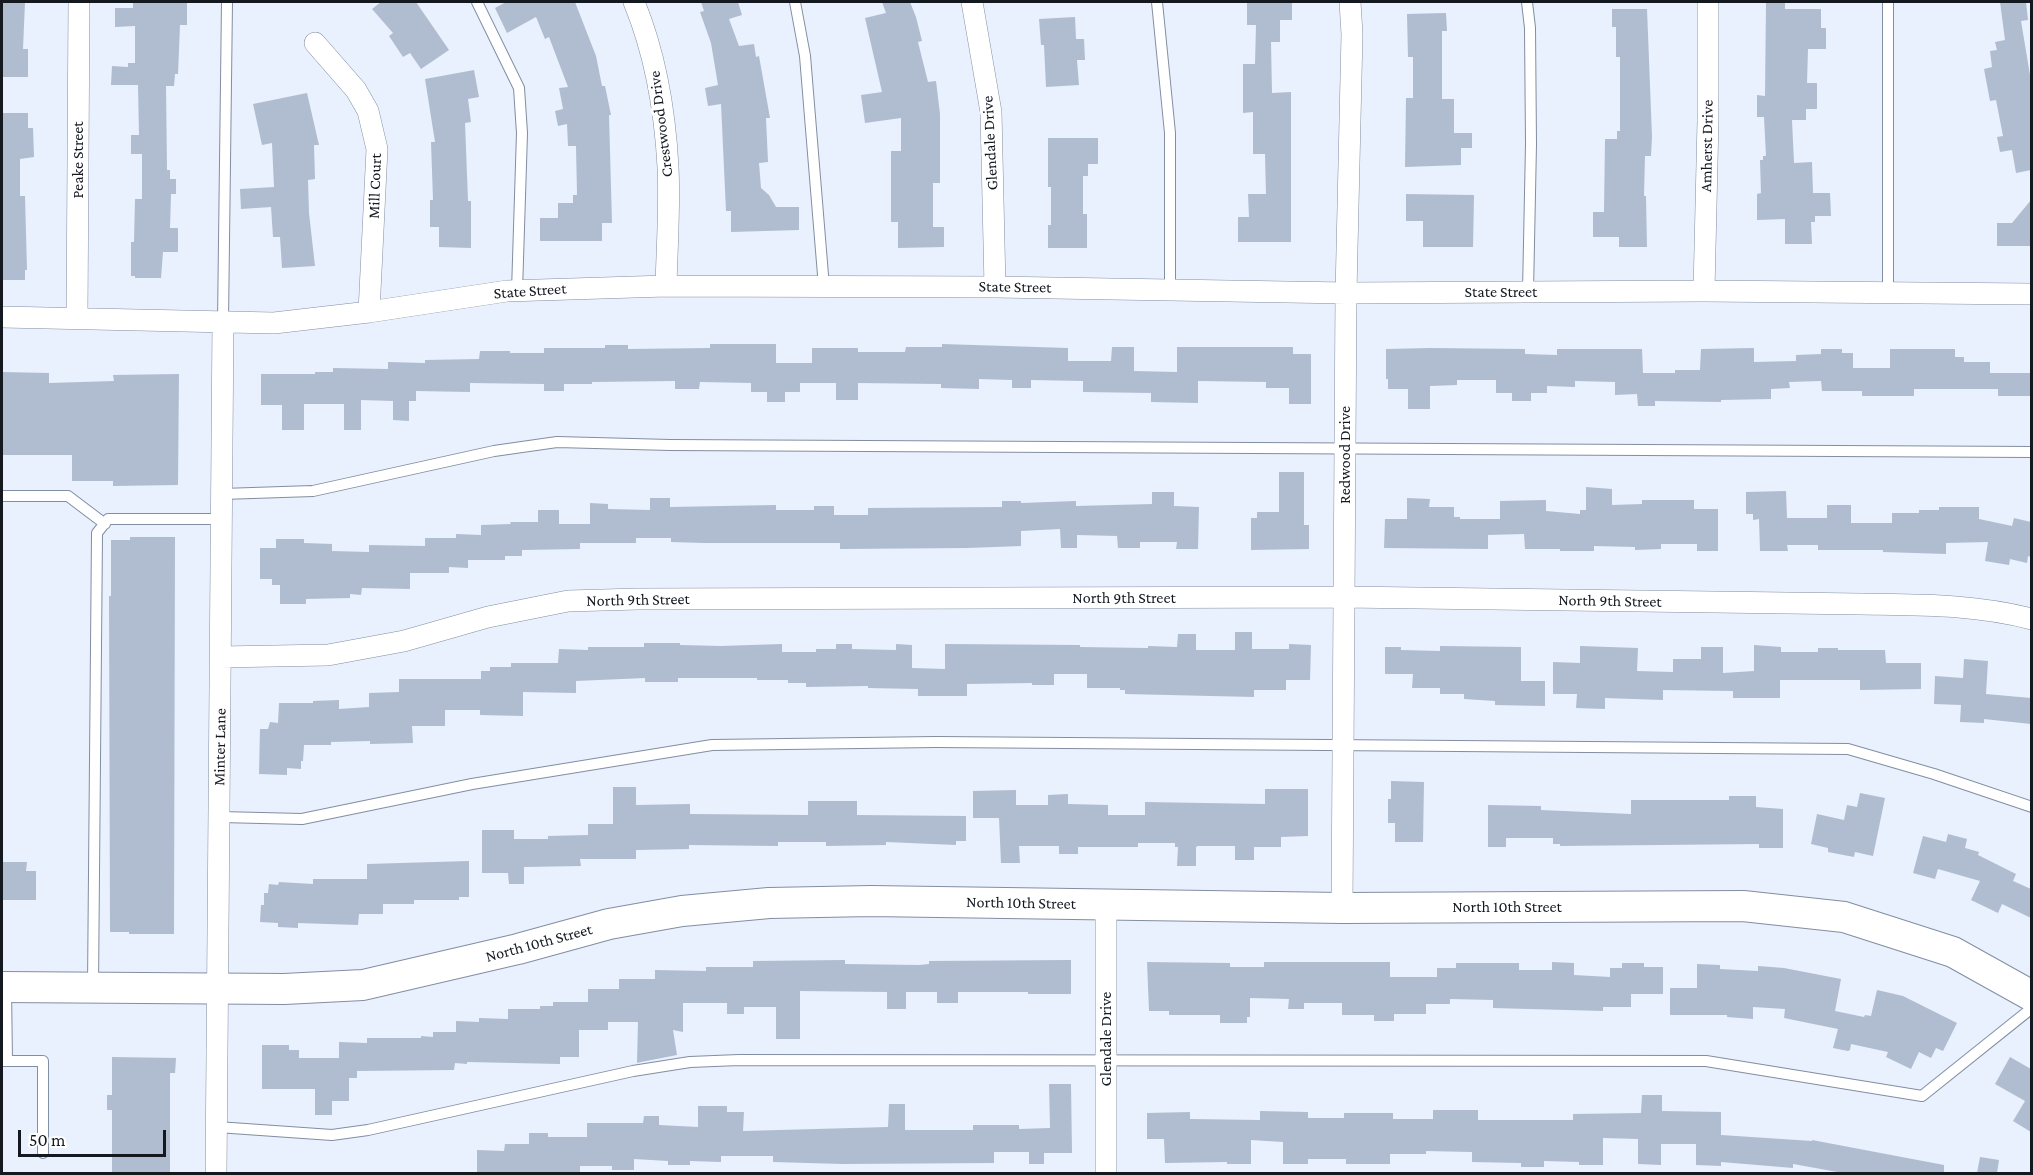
<!DOCTYPE html>
<style>
body{margin:0}
#map{position:relative;width:2033px;height:1175px;overflow:hidden;background:#e8f1fd;font-family:"Crimson Pro",serif}
canvas{display:block}
.frame{position:absolute;inset:0;border:3px solid #141920;pointer-events:none}
.scale{position:absolute;left:18px;top:1130px;width:148px;height:27px;box-sizing:border-box;border:3px solid #141920;border-top:0;padding-left:8px;font-size:18px;line-height:21px;white-space:nowrap;color:#141920;-webkit-text-stroke:4px #fff;paint-order:stroke}
</style>
<div id="map">
<canvas width="2033" height="1175"></canvas>
<div class="frame"></div>
<div class="scale">50 m</div>
</div>
<script>
const ctx = document.querySelector('canvas').getContext('2d');
ctx.lineJoin = 'round';
function paint(path, color) {
  ctx.fillStyle = color;
  ctx.fill(path, 'evenodd');
}
function stroke(path, color, width, dash) {
  ctx.strokeStyle = color;
  ctx.lineWidth = width;
  ctx.lineCap = dash ? 'butt' : 'round';
  ctx.setLineDash(dash || []);
  ctx.stroke(path);
}
function label(font, color, halo, rows, align = 'center') {
  ctx.font = font + ' "Crimson Pro",serif';
  ctx.lineWidth = 6;
  ctx.setLineDash([]);
  ctx.textBaseline = 'middle';
  ctx.strokeStyle = halo;
  ctx.fillStyle = color;
  for (const [text, x, y, turn = 0] of rows) {
    ctx.save();
    ctx.translate(x, y);
    ctx.rotate((+turn || 0) * Math.PI / 180);
    ctx.textAlign = isNaN(turn) ? turn : align;
    if (halo) ctx.strokeText(text, 0, 0);
    ctx.fillText(text, 0, 0);
    ctx.restore();
  }
}
paint(new Path2D(`
 M2,2H25L23,49H28V77H2Z
 M133,2H187V25H180L178,74H175L174,86H166L167,170H170V179H176V194H171L170,228H178V252H163L161,278H135V276H131V242H134L135,199H142V154H131V135H139L138,85H111L112,66L128,67V63H135V26L115,27V8H133Z
 M381,2H416L449,50L421,69L410,53L403,57L389,36L393,33L372,9Z
 M506,2H575L596,56L602,86H605L611,115H609L612,223H602V241H540V218H558V203H573V195H577L576,146H568L567,124L558,126L555,111L563,109L559,88L568,87L549,37L545,39L536,17L507,33L495,8Z
 M701,2H738L742,15L729,19L739,46L754,44L756,57L759,56L770,118H766L768,162L759,163L761,188L769,195L776,207H799V230L731,232V211H726L721,104L708,106L705,88L718,85L711,43L700,12L704,11Z
 M882,2H910L916,17L922,41L918,42L928,82L936,81L940,114V183H933V227H944V247L898,248V222H891V151H901V118L865,123L861,95L882,92L865,18L886,13Z
 M1247,2H1292V20H1280V42H1271L1272,93L1291,92V242H1238V217H1249L1248,194H1266L1265,154H1253V112L1243,113V64H1255L1256,25H1247Z
 M1766,2H1785V9H1821V28H1826V49H1808L1807,83H1817V109H1806V120H1792L1794,163L1812,162L1813,193H1830L1831,216H1815V222H1811L1812,244H1785V219L1757,220V194L1761,193L1760,160H1763V156H1766L1764,117H1757V95L1765,96Z
 M2000,2H2026L2028,20L2021,21L2031,81V170L2016,173L2012,150L2000,152L1997,137L2003,136L1996,100L1990,101L1984,69L1992,67L1990,51L1997,50L1995,42L2005,40Z
 M1612,9H1647L1652,137L1651,156H1645L1644,196H1646L1647,247H1619V237H1593V212H1604L1605,139H1617V131H1620V57H1616V27H1612Z
 M1446,13L1447,31H1442V99H1454V133H1472V148H1461V165L1405,167L1406,98H1413V57H1408L1407,14Z
 M1075,17L1076,39H1084L1085,60H1077L1079,85L1046,87L1044,45H1041L1039,19Z
 M474,70L479,97L468,99L471,122L465,123L468,201H471V248L439,247V227H430V200H433L431,142H435L425,79Z
 M307,93L319,145H314L315,179L308,180L309,213L315,266L282,268L280,237H273L271,207L241,209L240,189L274,187L272,143L262,145L253,104Z
 M2,113H28V128H33L34,157L20,159V196H25L27,270H25V280H2Z
 M1048,138H1098V164H1088V176H1083V214H1087V248H1048V225H1051V187H1048Z
 M1406,194L1474,195L1473,247H1423V221H1406Z
 M2031,200V246H1997V223H2012Z
 M710,344H776V363H812V348H858V352H905L906,347H942V344L1068,348V361H1111L1112,347H1134V371L1177,372V347H1293V354H1311V404H1289V388H1266V382L1198,381V403L1151,402V393L1083,392V381L1031,380V388H1012V380L979,379V389L941,388V384L858,383V400H836V383H800V392H785V402H767V392H751V383L700,382L699,389H675V381L592,382V384H564V391H544V384L470,383V392L416,391V401H409V421L393,420V401L361,400V430H344V404H304V430H282V405H261V374H315V372H333V368L388,369V362L425,363V360L479,359L480,351H510V353H544V348H605V345H628V349L710,348Z
 M1430,348L1525,349V354L1557,355V349H1642L1643,373H1675V370H1700L1701,349L1754,348V362L1796,361V355L1821,354V349H1842V353H1853V368H1890V349H1955V357H1964V362H1990V373H2031V396H1998V389H1914V396H1862V391H1822L1821,381L1789,382L1790,388L1771,389V399L1721,400V402L1655,401V406H1638L1637,394L1615,395V382L1575,381V387L1547,386V393H1531V401H1512V393H1496V380H1457V385L1430,386V409H1408V389H1388V379H1386V349Z
 M2,372L49,373V383L114,381L113,375L179,374L178,485L113,486V481H72V455H2Z
 M1279,472H1304V525H1309V549L1251,550V518H1257V512H1279Z
 M1586,487L1612,489V505L1642,504V500H1694V509H1718V551H1697V544H1661V549L1635,550V547L1594,546V551H1560V549H1525L1524,534L1488,535V549L1384,548L1385,519H1407V498L1430,499L1429,507H1454V517H1460V519H1500V501L1546,500V511L1580,514V510H1586Z
 M1786,491L1787,518H1827V505H1851V523H1892V513H1919V510H1939V507H1979V519L2012,526L2014,518L2031,522V557L2028,556L2027,563L2010,559L2009,565L1985,561L1988,542L1946,543V554L1883,552V550H1818V545H1787L1788,551H1760L1759,519L1753,520V514H1746V492Z
 M1152,492H1174V506L1199,507L1198,549H1176L1177,542H1140V548H1118L1117,536L1077,535V548H1061L1060,529L1021,531V546L967,548L840,549V543H704L671,542V538H636V543H580V549L522,550V556H505V560H468V568L449,567V573H410V589L362,588L361,595L350,594V598L306,599V604H280V585H272V579H260V548H276V539H304V543L332,544V551L369,552V545L425,546V538H456V534L481,535V525L511,524L510,522H538V510H559V524H590V503L608,504V509L650,510V498H670V507L776,505V510H814V506H834V515H868V508L1002,507V501H1021V503L1076,501V506L1152,504Z
 M130,537H175L174,934H129V932H110L109,596H111V540H130Z
 M1235,632H1252V649H1289V644L1311,645L1310,680H1286V690H1254V697L1125,694V690H1120V688H1087V674H1054V685H1032V683L967,684V696H918V689L868,688V686L806,687V683H788V680H757V678H678V682H645V678L576,681V693L523,692V716L480,715V710H445V726H412L413,743L370,744V741L331,742V745H304L303,761H301V769L287,768V775L259,774L260,729H268L270,722L278,723L279,703H313V701L339,700V709L369,707V693L399,692V679H481V671H490V667H511V663H558L559,649L588,650V647H644V643H680V645L721,646L782,644V652H816V649H836V644H852V649L896,650V644L912,645V668L945,669V644L1080,645V647L1148,648V646L1177,647L1178,634H1196V650H1235Z
 M1754,645L1781,647V652H1818V648H1838V650H1885L1886,663H1921V689L1860,690V680H1780V698H1733V691L1663,690V700L1605,698V709L1576,708L1577,694H1553V662L1580,663V646L1638,648L1637,671L1673,672V659H1701V647H1723V673L1754,671Z
 M1440,646L1521,647V681H1545V706L1495,705V701L1464,699V694H1440V688H1412L1413,674H1385V647H1401V650L1440,651Z
 M1964,659L1988,661L1986,694L2031,698V724L1984,719V723L1960,722L1961,705L1934,704L1935,676L1963,678Z
 M1391,781L1424,782L1423,842H1395V823H1388V799H1391Z
 M613,787H636V805L690,804V814L808,815V801H857V815L966,816V841H956V845L886,842V845L826,846V842H778V846L689,845V849L636,850V859H580L581,866L524,867V884H509L508,873H482V830H514V839H548V836L588,835V824H613Z
 M1265,789H1308V836L1281,837V847H1254V860H1235V846H1198L1196,847V866H1177L1178,847H1175V843H1138V847H1078V854H1059V846H1019L1020,863H1001L999,818H973V791L1016,790V805H1048V795L1068,794V804L1108,805V815H1145V802L1265,804Z
 M1860,793L1885,798L1873,856L1855,852L1854,857L1828,852V848L1811,844L1817,814L1844,820L1847,805L1857,807Z
 M1729,796H1756V807L1783,809V848H1759V844L1560,846V844H1553V838H1506V847H1488V805L1541,806V810L1631,814V800H1729Z
 M1948,834L1967,839L1965,848L1979,852L1978,855L2016,874L2013,881L2031,889V918L2002,904L1998,913L1971,900L1980,881L1938,869L1935,879L1913,873L1923,836L1946,842Z
 M469,861V897H459V900H414V904H383V914H359L358,925L298,923V928L278,927V923L260,922L261,905H264V893H268L269,884L278,885L279,882L313,884V879H367V864Z
 M2,862H27L26,871H36V900H2Z
 M845,960V964L919,965L929,964V961L1071,960V994H1028V992H958V1003H937V992H906V1009H887V992L800,991V1039H776V1007H744V1014H727V1003H683V1032L673,1030L677,1055L641,1062L637,1063L638,1022H608V1030H579V1057H560V1064L467,1062V1064L455,1063L454,1070L357,1071V1078H349V1101H332V1115H315V1089H262V1045H289V1050H299V1058H339V1042L367,1043V1038H421V1036L433,1037V1032H456V1021L479,1022V1018L508,1019V1009H540V1006H553V1002H588V989H619V979H655V970L706,971V967H753V961Z
 M1147,962L1230,963V967H1264V962H1390V977H1437V968H1456V963H1519V970H1552V962L1574,963V975L1610,977V968H1622V963H1644V967H1663V994H1631V1007H1603V1011L1493,1008V1000L1450,999V1004H1426V1014H1394V1021H1374V1015H1342V1003H1304V1009H1288L1289,999L1250,998V1017H1247V1023H1220V1015H1169V1011H1149Z
 M1697,964L1720,965V969L1758,971V966L1784,968L1841,979L1835,1011L1864,1017L1865,1015L1871,1016L1877,990L1903,996L1957,1023L1943,1051L1936,1048L1931,1058L1919,1052L1911,1069L1886,1057L1888,1052L1851,1044L1850,1050L1848,1051L1833,1048L1838,1029L1784,1018L1785,1009L1753,1007V1019L1727,1017V1015H1670V988H1697Z
 M112,1057L176,1058L175,1073H170V1173L112,1172V1110H107V1095H112Z
 M2010,1057L2031,1069V1132L2013,1121L2025,1101L1995,1084Z
 M1049,1084H1071L1072,1153H1044V1164H1029V1152H994V1163L843,1164L773,1162V1156H721V1162L690,1161V1165H668V1161L634,1159V1170H612V1166H580V1173H477V1150L504,1151L505,1144H529V1133H548V1137H587V1123H643L644,1116H659V1125L698,1127V1106H727V1112H744L743,1131L888,1127L889,1104H905V1130H973V1125H1019V1129L1050,1128Z
 M1642,1095H1662V1111L1721,1112V1135L1812,1141V1140L1944,1165V1173H1843L1793,1164V1168L1721,1162V1166L1696,1165V1144H1661V1165L1638,1164V1139L1603,1138V1165H1579V1162L1544,1161V1167H1521V1163L1472,1162V1152L1426,1151V1154H1390V1164H1346V1159H1308V1164H1283V1142L1251,1140V1164H1227V1162L1165,1163L1164,1139H1147V1113L1190,1112V1119L1260,1120V1111L1308,1112V1118H1344V1113H1393V1119H1433V1110H1478V1120H1573V1114L1641,1113Z
 M1980,1157L1999,1160L1997,1173H1977Z`), '#b0bcd0');
const service = new Path2D(`
 M477,2L519,88L522,133L517,291
 M795,2L805,56L824,287
 M1157,2L1170,133V290
 M1527,2L1530,28L1531,144L1528,292
 M1888,2V293
 M223,321L227,2
 M222,494L313,491L494,451L557,442L670,445L2032,452
 M2,496H68L105,524
 M220,817L302,819L472,784L712,745L936,742L1848,749L1934,774L2032,807
 M93,986L97,533L108,519H222
 M2,1061H7L6,988
 M7,1061H43V1153
 M217,1127L332,1135L368,1130L633,1071L690,1062L739,1060L1706,1061L1922,1096L2032,1008`);
const minor = new Path2D(`
 M634,2C655,53 665,111 668,167C670,206 667,247 666,286
 M972,2L991,112L995,287
 M315,43L356,90L368,111L377,149L369,312
 M1704,291L1708,121V2
 M2,317L274,323L369,312L507,291L666,286L995,287L1346,293L1704,291L2032,294
 M77,318L79,2
 M221,657L328,655L404,641L488,617L568,601L638,599L1344,597L1861,604C1921,605 1973,604 2032,619
 M1342,908L1346,293L1352,34L1350,2
 M216,1174L223,321
 M1106,1174V904`);
const secondary = new Path2D(`
 M2,987L284,989L363,985L518,949L609,924L682,911L769,903L871,901L1342,908L1743,906L1844,917L1953,952L2032,996`);
stroke(service, '#828ea1', 12);
stroke(minor, '#828ea1', 22);
stroke(secondary, '#828ea1', 32);
stroke(service, '#fff', 10);
stroke(minor, '#fff', 21);
stroke(secondary, '#fff', 30);
label('16px', '#141920', '#fff', [
 ["Crestwood Drive",661,124,-97],
 ["Glendale Drive",990,143,-93],
 ["Amherst Drive",1707,146,-89],
 ["Peake Street",78,160,-90],
 ["Mill Court",375,186,-88],
 ["State Street",1015,287,1],
 ["State Street",530,291,-4],
 ["State Street",1501,292],
 ["Redwood Drive",1345,455,-90],
 ["North 9th Street",1124,598],
 ["North 9th Street",638,600,-1],
 ["North 9th Street",1610,601,1],
 ["Minter Lane",220,747,-89],
 ["North 10th Street",1021,903,1],
 ["North 10th Street",1507,907],
 ["North 10th Street",539,943,-15],
 ["Glendale Drive",1106,1039,-90]
]);
</script>
